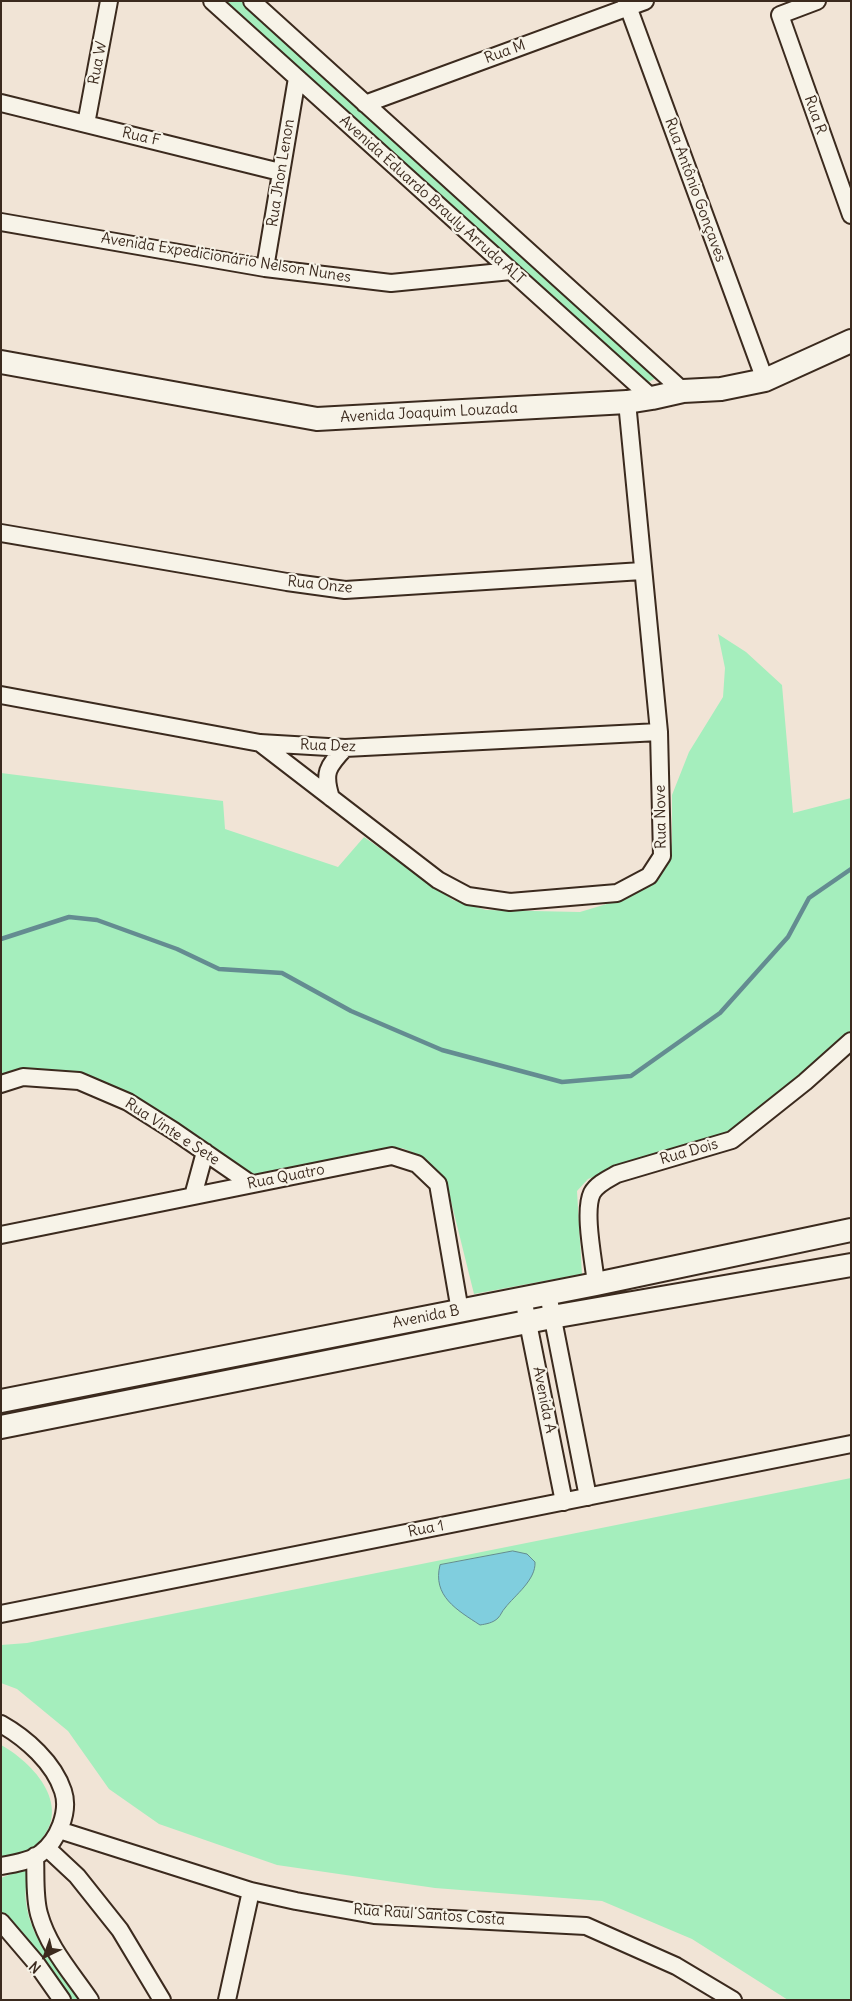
<!DOCTYPE html>
<meta charset="utf-8">
<style>
body{margin:0}
#map{position:relative;width:852px;height:2001px;overflow:hidden;background:#f1e4d6;font-family:Delius,sans-serif}
canvas{display:block}
.frame{position:absolute;inset:0;border:2px solid #3b2a1e;pointer-events:none}
.north{position:absolute;left:20px;top:1931px;width:50px;height:50px;-webkit-text-stroke:4px #f7f3e8;paint-order:stroke;rotate:222deg;font-size:14px;font-weight:700;line-height:20px;text-align:center;color:#3b2a1e}
.north::after{content:'';display:block;margin:auto;width:18px;height:22px;background:#3b2a1e;clip-path:polygon(50% 0,100% 100%,50% 72%,0 100%)}
</style>
<div id="map">
<canvas width="852" height="2001"></canvas>
<div class="frame"></div>
<div class="north">N</div>
</div>
<script>
const ctx = document.querySelector('canvas').getContext('2d');
ctx.lineJoin = 'round';
function paint(path, color) {
  ctx.fillStyle = color;
  ctx.fill(path, 'evenodd');
}
function stroke(path, color, width, dash) {
  ctx.strokeStyle = color;
  ctx.lineWidth = width;
  ctx.lineCap = dash ? 'butt' : 'round';
  ctx.setLineDash(dash || []);
  ctx.stroke(path);
}
function label(font, color, halo, rows, align = 'center') {
  ctx.font = font + ' Delius,sans-serif';
  ctx.lineWidth = 4.5;
  ctx.setLineDash([]);
  ctx.textBaseline = 'middle';
  ctx.strokeStyle = halo;
  ctx.fillStyle = color;
  for (const [text, x, y, turn = 0] of rows) {
    ctx.save();
    ctx.translate(x, y);
    ctx.rotate((+turn || 0) * Math.PI / 180);
    ctx.textAlign = isNaN(turn) ? turn : align;
    if (halo) ctx.strokeText(text, 0, 0);
    ctx.fillText(text, 0, 0);
    ctx.restore();
  }
}
paint(new Path2D(`
 M220,1H244L272,24L371,114L656,378L643,385Z
 M718,634L746,652L782,685L793,813L851,798V1033L730,1131L630,1162L588,1179L577,1191L582,1274L474,1294L446,1181L424,1157L402,1148L375,1151L255,1175L112,1086L75,1072L33,1068L1,1074V773L223,801L225,829L338,867L364,837L453,900L486,910L580,912L630,897L667,865L672,842V795L689,752L723,697L725,668Z
 M851,1478V2000H788L692,1939L602,1901L435,1888L277,1865L159,1824L109,1789L68,1731L17,1689L1,1683V1645L27,1643Z
 M1,1745C39,1766 77,1814 31,1849C23,1854 10,1856 1,1859Z
 M29,1867C28,1878 24,1891 26,1902C30,1939 59,1971 80,2000H69L1,1919V1878Z`), '#a5eebd');
const water = new Path2D(`
 M513,1551L527,1554L535,1562C536,1580 515,1595 505,1608C502,1611 501,1615 498,1618C493,1623 486,1624 480,1625C457,1610 432,1596 440,1565Z`);
paint(water, '#80cede');
stroke(water, '#648c91', 1);
stroke(new Path2D(`
 M1,939L69,917L97,920L177,949L219,969L282,973L351,1011L442,1050L562,1082L631,1076L720,1013L788,937L809,898L851,869`), '#648c91', 4.5);
const street = new Path2D(`
 M212,1L652,398
 M252,1L683,391
 M626,1L765,380
 M817,1L780,15L851,215
 M1,103L280,172
 M365,104L645,1
 M86,124L109,1
 M1,222L265,268L391,283L511,271
 M265,268L297,78
 M1,533L287,582L345,590L642,571
 M1,695L260,743L345,748L659,732
 M260,743L438,880L468,896L510,902L617,893L649,876L662,856L659,732L627,402
 M331,798C323,773 327,767 345,748
 M1,1084L23,1077L79,1081L128,1102L174,1131L251,1184
 M193,1196L205,1152
 M1,1235L392,1156L417,1164L438,1184L460,1311
 M596,1284C594,1262 583,1212 592,1193C597,1184 608,1179 617,1174L732,1140L805,1082L851,1041
 M548,1294L588,1497
 M523,1298L564,1502
 M1,1614L851,1444
 M1,1724C26,1738 54,1763 63,1791C70,1812 58,1840 41,1853C32,1861 13,1864 1,1866
 M59,1830L251,1891L296,1901L374,1915L586,1926L676,1966L733,2000
 M47,1848L77,1876L120,1930L162,2000
 M35,1856C36,1875 34,1896 39,1914C48,1947 71,1972 90,2000
 M1,1922L36,1963L62,2000
 M227,2000L251,1891`);
const secondary = new Path2D(`
 M1,362L317,419L627,402L652,398L683,391L721,389L765,380L851,341
 M1,1401L596,1284L851,1230
 M1,1427L552,1317L851,1265`);
stroke(street, '#3b2a1e', 20);
stroke(secondary, '#3b2a1e', 26);
stroke(street, '#f7f3e8', 16);
stroke(secondary, '#f7f3e8', 22);
label('15px', '#3b2a1e', '#f7f3e8', [
 ["Rua M",505,52,-20],
 ["Rua W",98,63,-79],
 ["Rua R",815,115,71],
 ["Rua F",141,137,13],
 ["Rua Jhon Lenon",281,173,-81],
 ["Rua Antônio Gonçaves",695,190,70],
 ["Avenida Eduardo Brauly Arruda ALT",432,200,42],
 ["Avenida Expedicionário Nelson Nunes",226,258,9],
 ["Avenida Joaquim Louzada",429,413,-3],
 ["Rua Onze",320,585,6],
 ["Rua Dez",328,746,2],
 ["Rua Nove",661,817,-91],
 ["Rua Vinte e Sete",172,1132,33],
 ["Rua Dois",689,1152,-16],
 ["Rua Quatro",286,1177,-11],
 ["Avenida B",426,1317,-11],
 ["Avenida A",544,1400,79],
 ["Rua 1",426,1529,-11],
 ["Rua Raul Santos Costa",429,1915,4]
]);
</script>
